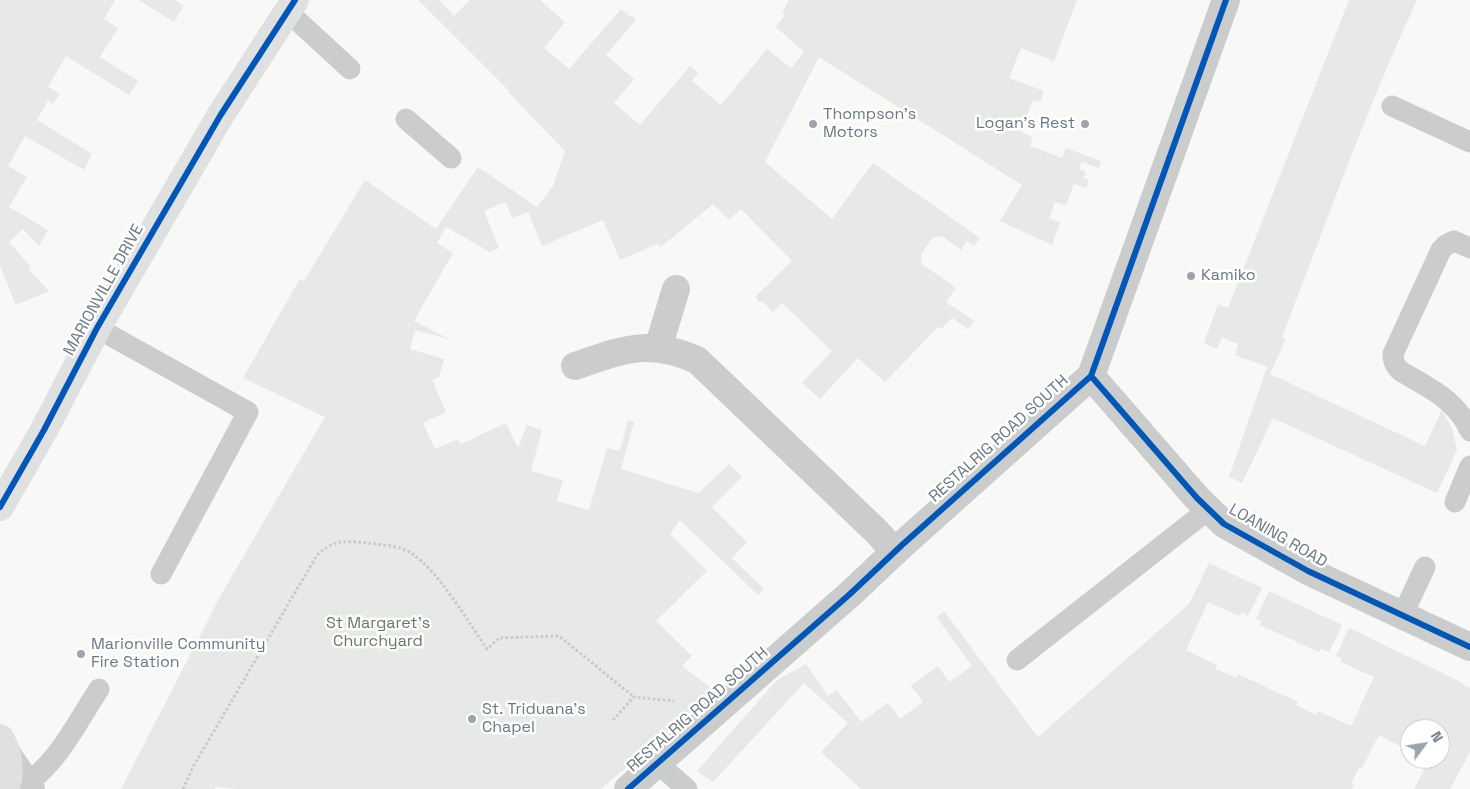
<!DOCTYPE html>
<meta charset="utf-8">
<style>
body{margin:0}
#map{position:relative;width:1470px;height:789px;overflow:hidden;background:#f8f8f7;font-family:"Space Grotesk",sans-serif}
canvas{display:block}
.north{position:absolute;left:1400px;top:719px;width:50px;height:50px;box-sizing:border-box;background:#fff;border:1px solid #c3c9ce;border-radius:50%;rotate:59deg;font-size:14px;font-weight:700;line-height:20px;text-align:center;color:#6a7785}
.north::after{content:'';display:block;margin:auto;width:18px;height:22px;background:#9ca4ad;clip-path:polygon(50% 0,100% 100%,50% 72%,0 100%)}
</style>
<div id="map">
<canvas width="1470" height="789"></canvas>
<div class="north">N</div>
</div>
<script>
const ctx = document.querySelector('canvas').getContext('2d');
ctx.lineJoin = 'round';
function paint(path, color) {
  ctx.fillStyle = color;
  ctx.fill(path, 'evenodd');
}
function stroke(path, color, width, dash) {
  ctx.strokeStyle = color;
  ctx.lineWidth = width;
  ctx.lineCap = dash ? 'butt' : 'round';
  ctx.setLineDash(dash || []);
  ctx.stroke(path);
}
function label(font, color, halo, rows, align = 'center') {
  ctx.font = font + ' "Space Grotesk",sans-serif';
  ctx.lineWidth = 5;
  ctx.setLineDash([]);
  ctx.textBaseline = 'middle';
  ctx.strokeStyle = halo;
  ctx.fillStyle = color;
  for (const [text, x, y, turn = 0] of rows) {
    ctx.save();
    ctx.translate(x, y);
    ctx.rotate((+turn || 0) * Math.PI / 180);
    ctx.textAlign = isNaN(turn) ? turn : align;
    if (halo) ctx.strokeText(text, 0, 0);
    ctx.fillText(text, 0, 0);
    ctx.restore();
  }
}
paint(new Path2D(`
 M0,0H115L104,19L118,28L100,57L138,81L129,95L66,56L48,87L60,94L53,104L48,100L37,120L92,154L84,170L25,136L8,166L27,177L9,207L48,230L39,246L23,229L9,242L31,267L29,270L49,291L16,305L0,266Z
 M139,0H175L184,6L174,22Z
 M418,0H439L454,16L470,0H540L565,22L544,48L569,69L621,9L631,17L632,16L636,20L606,55L634,79L614,103L640,125L690,66L698,73L692,81L721,105L767,49L791,68L804,52L776,27L785,15L782,13L789,0H1077L1054,61L1021,48L1009,78L1044,91L1040,102L1033,100L1021,132L1033,137L1030,146L1062,158L1066,148L1101,161L1099,168L1081,162L1079,169L1086,172L1083,178L1089,180L1086,188L1074,184L1066,205L1055,202L1049,218L1060,222L1052,245L1000,221L1022,185L819,57L765,162L832,219L873,163L980,238L974,246L967,241L961,250L942,236L932,238L921,255L922,264L956,288L946,302L974,321L968,329L952,318L941,329L938,327L885,382L858,358L820,399L802,383L832,351L782,303L773,312L762,301L760,303L755,297L792,261L741,209L729,220L713,204L661,247L657,244L620,260L603,220L542,246L528,212L512,218L506,202L484,211L499,248L490,252L446,227L437,243L453,253L414,321L449,339L415,330L410,349L444,359L439,377L432,380L446,412L423,423L435,449L458,439L461,444L506,423L518,448L527,425L542,430L531,471L563,480L557,501L589,510L607,448L620,451L628,420L634,422L621,469L699,493L729,464L742,477L712,507L747,542L732,558L764,589L758,595L680,520L670,534L707,571L656,621L692,656L682,666L715,691L601,789H237L215,787V789H121L222,593L325,417L243,378L300,279L304,281L365,180L436,229L478,167L537,207L553,186L565,151L508,92L509,91Z
 M1349,0H1417C1366,109 1327,222 1283,334L1282,337L1286,339L1270,374L1425,446L1442,410L1452,429L1457,450L1437,493L1273,418L1242,483L1229,477L1267,367L1235,355L1238,344L1222,337L1217,349L1204,343L1218,304L1228,308Z
 M1209,563L1262,588L1248,616L1242,612L1239,616L1208,602L1186,650L1217,665L1216,669L1236,678L1238,674L1298,702L1296,705L1316,715L1318,711L1351,726L1374,677L1341,662L1342,659L1336,656L1349,628L1455,679L1470,688V752L1450,789H1414L1429,760L1427,759H1440V729H1410V751L1379,735L1362,769L1359,768L1351,783L1354,785L1352,789H861L821,752L848,723L804,683L713,782L697,771L776,681L806,664L828,696L837,690L861,722L888,703L900,719L923,702L911,686L938,666L949,682L972,666L937,617L944,611L1038,737L1189,604Z
 M1269,591L1342,625L1329,652L1321,649L1319,652L1260,625L1261,621L1256,619Z`), '#e6e9e5');
stroke(new Path2D(`
 M613,720L634,697L674,701
 M183,789L193,767L317,555C335,539 344,541 367,543C382,545 398,545 411,553C439,571 468,622 487,649L499,638L559,636L634,697`), '#c8c9cb', 3, [2.5, 2.5]);
stroke(new Path2D(`
 M287,11L350,69
 M1392,106L1470,142
 M406,119L451,158
 M1470,248L1454,241L1446,245L1441,250L1393,354C1393,362 1395,367 1402,372C1429,388 1457,400 1470,431
 M97,328L248,412L161,574
 M1455,502L1470,466
 M1402,616L1425,567
 M1017,660L1209,509
 M657,763L687,789
 M19,789C56,767 76,724 99,689`), '#cbcccc', 21);
stroke(new Path2D(`
 M658,348L676,289
 M575,366C622,350 648,338 697,360L877,532L895,552
 M1091,376L1197,498L1224,524L1308,571L1470,647
 M7,754L31,789
 M628,789L850,594L902,545L1091,376L1226,0`), '#cbcccc', 28);
stroke(new Path2D(`
 M0,507L44,430L97,328L220,116L295,0
 M0,738C9,753 12,773 5,789`), '#dfe0e0', 28);
stroke(new Path2D(`
 M1091,376L1197,498L1224,524L1308,571L1470,647
 M0,507L44,430L97,328L220,116L295,0
 M628,789L850,594L902,545L1091,376L1226,0`), '#0057b8', 6);
for (const [x, y, r, color] of [
 [813,124,5,"#9ca4ad"],
 [1085,124,5,"#9ca4ad"],
 [1191,276,5,"#9ca4ad"],
 [81,654,5,"#9ca4ad"],
 [472,719,5,"#9ca4ad"]
]) {
  const dot = new Path2D();
  dot.arc(x, y, r, 0, 2 * Math.PI);
  ctx.fillStyle = color;
  ctx.fill(dot);
  stroke(dot, '#fff', 2);
}
label('16px', '#6a7785', '#fff', [
 ["Thompson's",823,115],
 ["Motors",823,133],
 ["Logan’s Rest",1075,124,"right"],
 ["Kamiko",1201,276],
 ["Marionville Community",91,645],
 ["Fire Station",91,663],
 ["St. Triduana's",482,710],
 ["Chapel",482,728]
], 'left');
label('16px', '#6a7785', '#fff', [
 ["MARIONVILLE DRIVE",104,290,-61],
 ["RESTALRIG ROAD SOUTH",999,439,-42],
 ["LOANING ROAD",1278,536,30],
 ["RESTALRIG ROAD SOUTH",698,710,-41]
]);
label('16px', '#667864', '#fff', [
 ["St Margaret's",378,624],
 ["Churchyard",378,642]
]);
</script>
